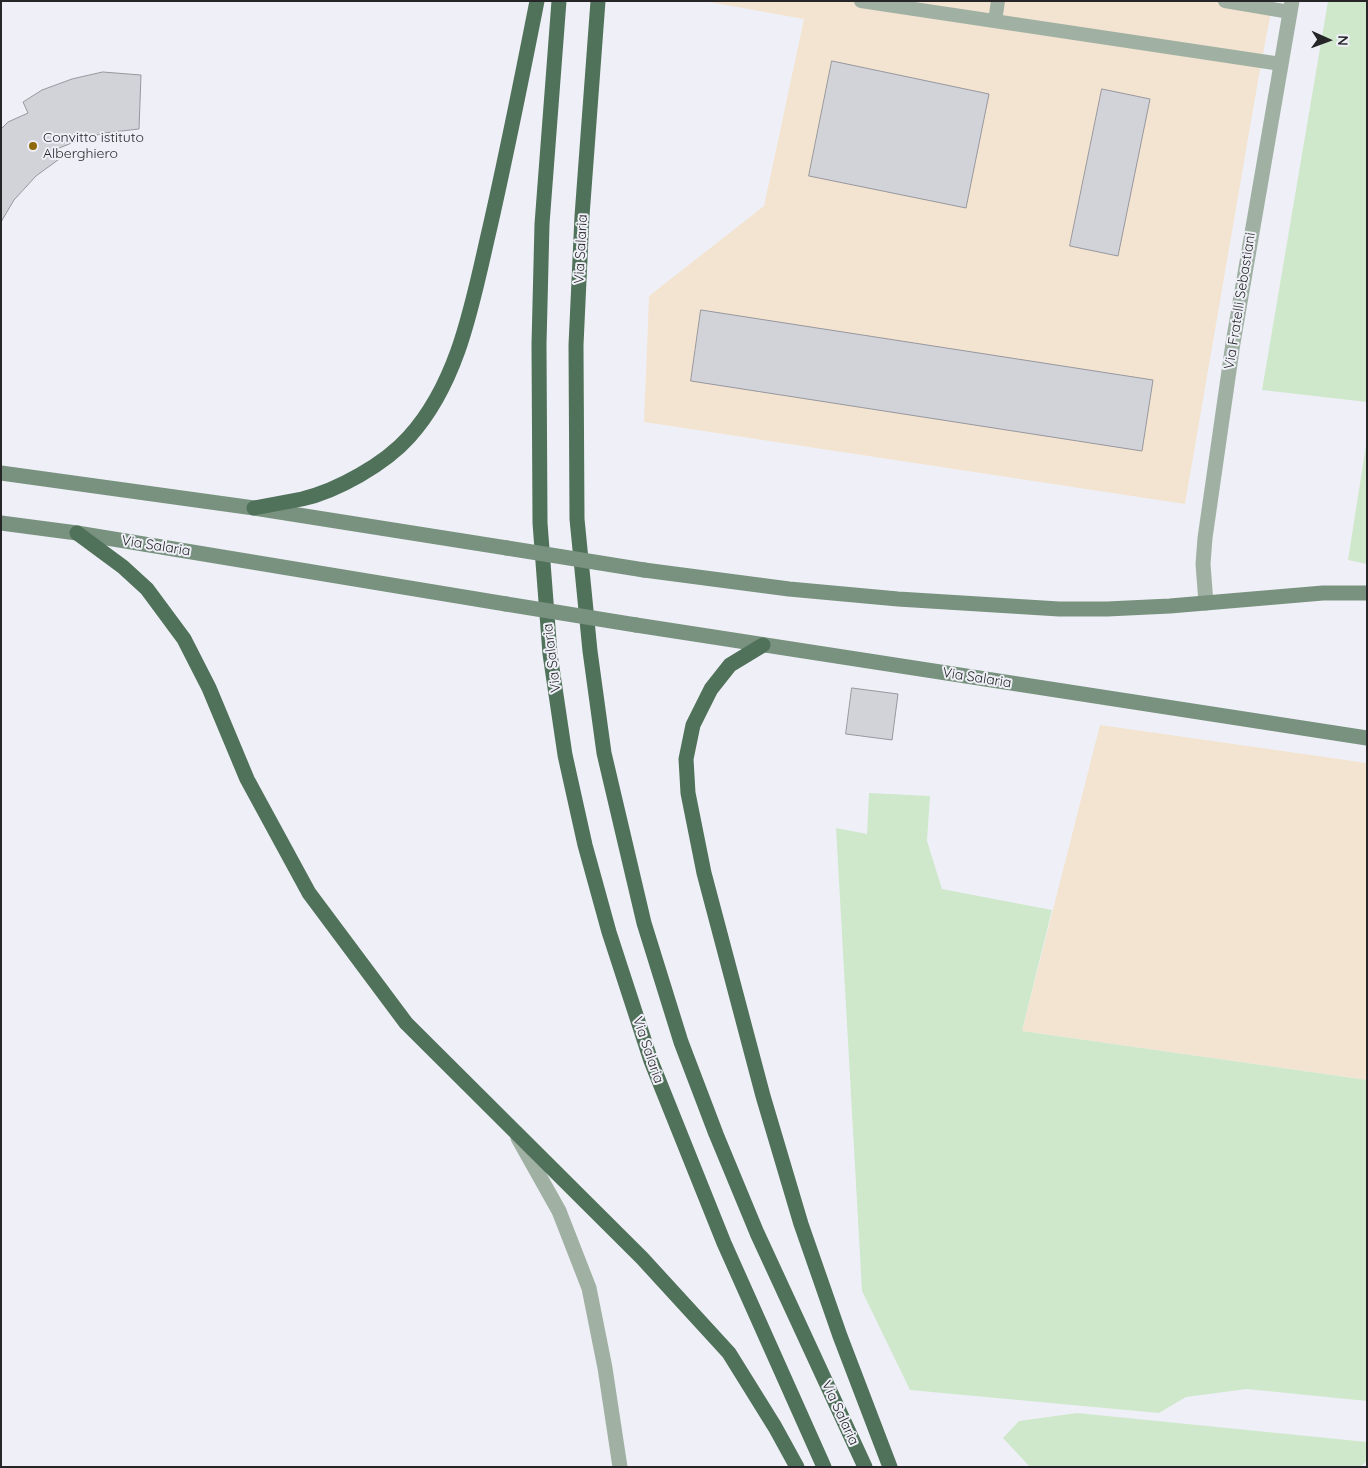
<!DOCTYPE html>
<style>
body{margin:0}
#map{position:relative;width:1368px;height:1468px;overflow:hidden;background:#eff0f7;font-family:Quicksand,sans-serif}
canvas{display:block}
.frame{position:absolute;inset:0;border:2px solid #262629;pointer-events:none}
.north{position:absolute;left:1303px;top:15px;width:50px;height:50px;-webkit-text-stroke:4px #eff0f7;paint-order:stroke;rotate:92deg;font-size:14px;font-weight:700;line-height:20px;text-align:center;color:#262629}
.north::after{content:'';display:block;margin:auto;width:18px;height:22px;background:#262629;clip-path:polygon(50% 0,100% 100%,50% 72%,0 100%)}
</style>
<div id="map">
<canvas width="1368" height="1468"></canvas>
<div class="frame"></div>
<div class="north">N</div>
</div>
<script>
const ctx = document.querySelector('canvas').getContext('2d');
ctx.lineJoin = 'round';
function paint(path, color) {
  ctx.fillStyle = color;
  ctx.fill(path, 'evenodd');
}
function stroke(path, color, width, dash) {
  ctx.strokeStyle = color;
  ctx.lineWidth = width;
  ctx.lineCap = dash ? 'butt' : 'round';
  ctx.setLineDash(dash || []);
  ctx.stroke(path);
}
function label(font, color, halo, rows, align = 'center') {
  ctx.font = font + ' Quicksand,sans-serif';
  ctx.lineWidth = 4;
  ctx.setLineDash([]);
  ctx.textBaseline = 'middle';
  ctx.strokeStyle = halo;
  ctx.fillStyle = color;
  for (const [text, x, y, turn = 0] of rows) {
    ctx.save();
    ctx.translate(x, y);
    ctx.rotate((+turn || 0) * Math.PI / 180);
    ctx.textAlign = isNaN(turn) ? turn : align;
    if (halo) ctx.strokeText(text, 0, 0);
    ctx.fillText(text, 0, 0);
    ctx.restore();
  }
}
paint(new Path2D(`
 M703,1H1273L1259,75L1185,504L644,422L649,296L764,206L804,19Z
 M1100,725L1367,763V1080L1022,1031Z`), '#f3e4d1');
paint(new Path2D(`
 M1328,1H1367V402L1262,390Z
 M1367,439V564L1348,560Z
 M869,793L930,796L927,841L942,889L1052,910L1022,1031L1367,1080V1401L1247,1389L1186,1397L1159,1413L910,1390L862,1291L836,828L867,834Z
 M1077,1413L1367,1442V1461L1360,1467H1030L1003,1438L1019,1421Z`), '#cfe8cc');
const building = new Path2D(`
 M832,61L989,94L966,208L809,176Z
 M103,72L141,75L139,129L104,133L74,142L57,149L62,157L36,176L14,200L1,222V129L8,122L28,113L23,102L42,90L72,79Z
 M1102,89L1150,99L1118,256L1070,246Z
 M701,310L1153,380L1142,451L691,381Z
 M852,688L898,694L892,740L846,734Z`);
paint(building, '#d2d2d9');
stroke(building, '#97979e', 1);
stroke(new Path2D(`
 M861,1L1281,64
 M1225,1L1290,12
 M995,21L998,1`), '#a0b1a4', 14);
stroke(new Path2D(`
 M1206,603L1203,564L1205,538L1233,343L1292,1`), '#a0b1a4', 15);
stroke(new Path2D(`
 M518,1138L559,1211L589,1288L605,1368L620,1467`), '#a0b1a4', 15);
stroke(new Path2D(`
 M1,473L254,508L507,548
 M1,523L77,533L506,604
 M644,570L789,589L898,599L1059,609H1107L1170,606L1323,593H1367
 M636,625L1367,738`), '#79927f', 15);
stroke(new Path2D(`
 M559,1L542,224L539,344L540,523L550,654L565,755L585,845L609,932L651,1061L724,1243L824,1467
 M598,1L582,216L576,345L577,519L590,651L604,753L644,923L681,1042L716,1134L757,1233L865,1467
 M254,508C270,505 286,502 302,499C337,491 385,464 409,437C460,381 473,299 490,227C507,152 522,77 537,1
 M77,533L123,567L147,589L184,639L209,688L247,779L309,893L406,1023L642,1258L729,1353L775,1427L797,1467
 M763,645L730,665L711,689L693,725L686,759L688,793L704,873L763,1096L801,1224L840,1336L890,1467`), '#51725a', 15);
stroke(new Path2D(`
 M507,548L644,570
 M506,604L636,625`), '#79927f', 15);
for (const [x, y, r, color] of [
 [33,146,5,"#8e6a0d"]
]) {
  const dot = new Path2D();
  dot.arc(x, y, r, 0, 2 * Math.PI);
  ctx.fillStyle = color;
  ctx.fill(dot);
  stroke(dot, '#eff0f7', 2);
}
label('14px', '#262629', '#eff0f7', [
 ["Convitto istituto",43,138],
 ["Alberghiero",43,154]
], 'left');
label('14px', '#262629', '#eff0f7', [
 ["Via Salaria",581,249,-87],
 ["Via Fratelli Sebastiani",1240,301,-81],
 ["Via Salaria",156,546,9],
 ["Via Salaria",552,658,-97],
 ["Via Salaria",977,678,9],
 ["Via Salaria",648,1050,71],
 ["Via Salaria",840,1413,65]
]);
</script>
